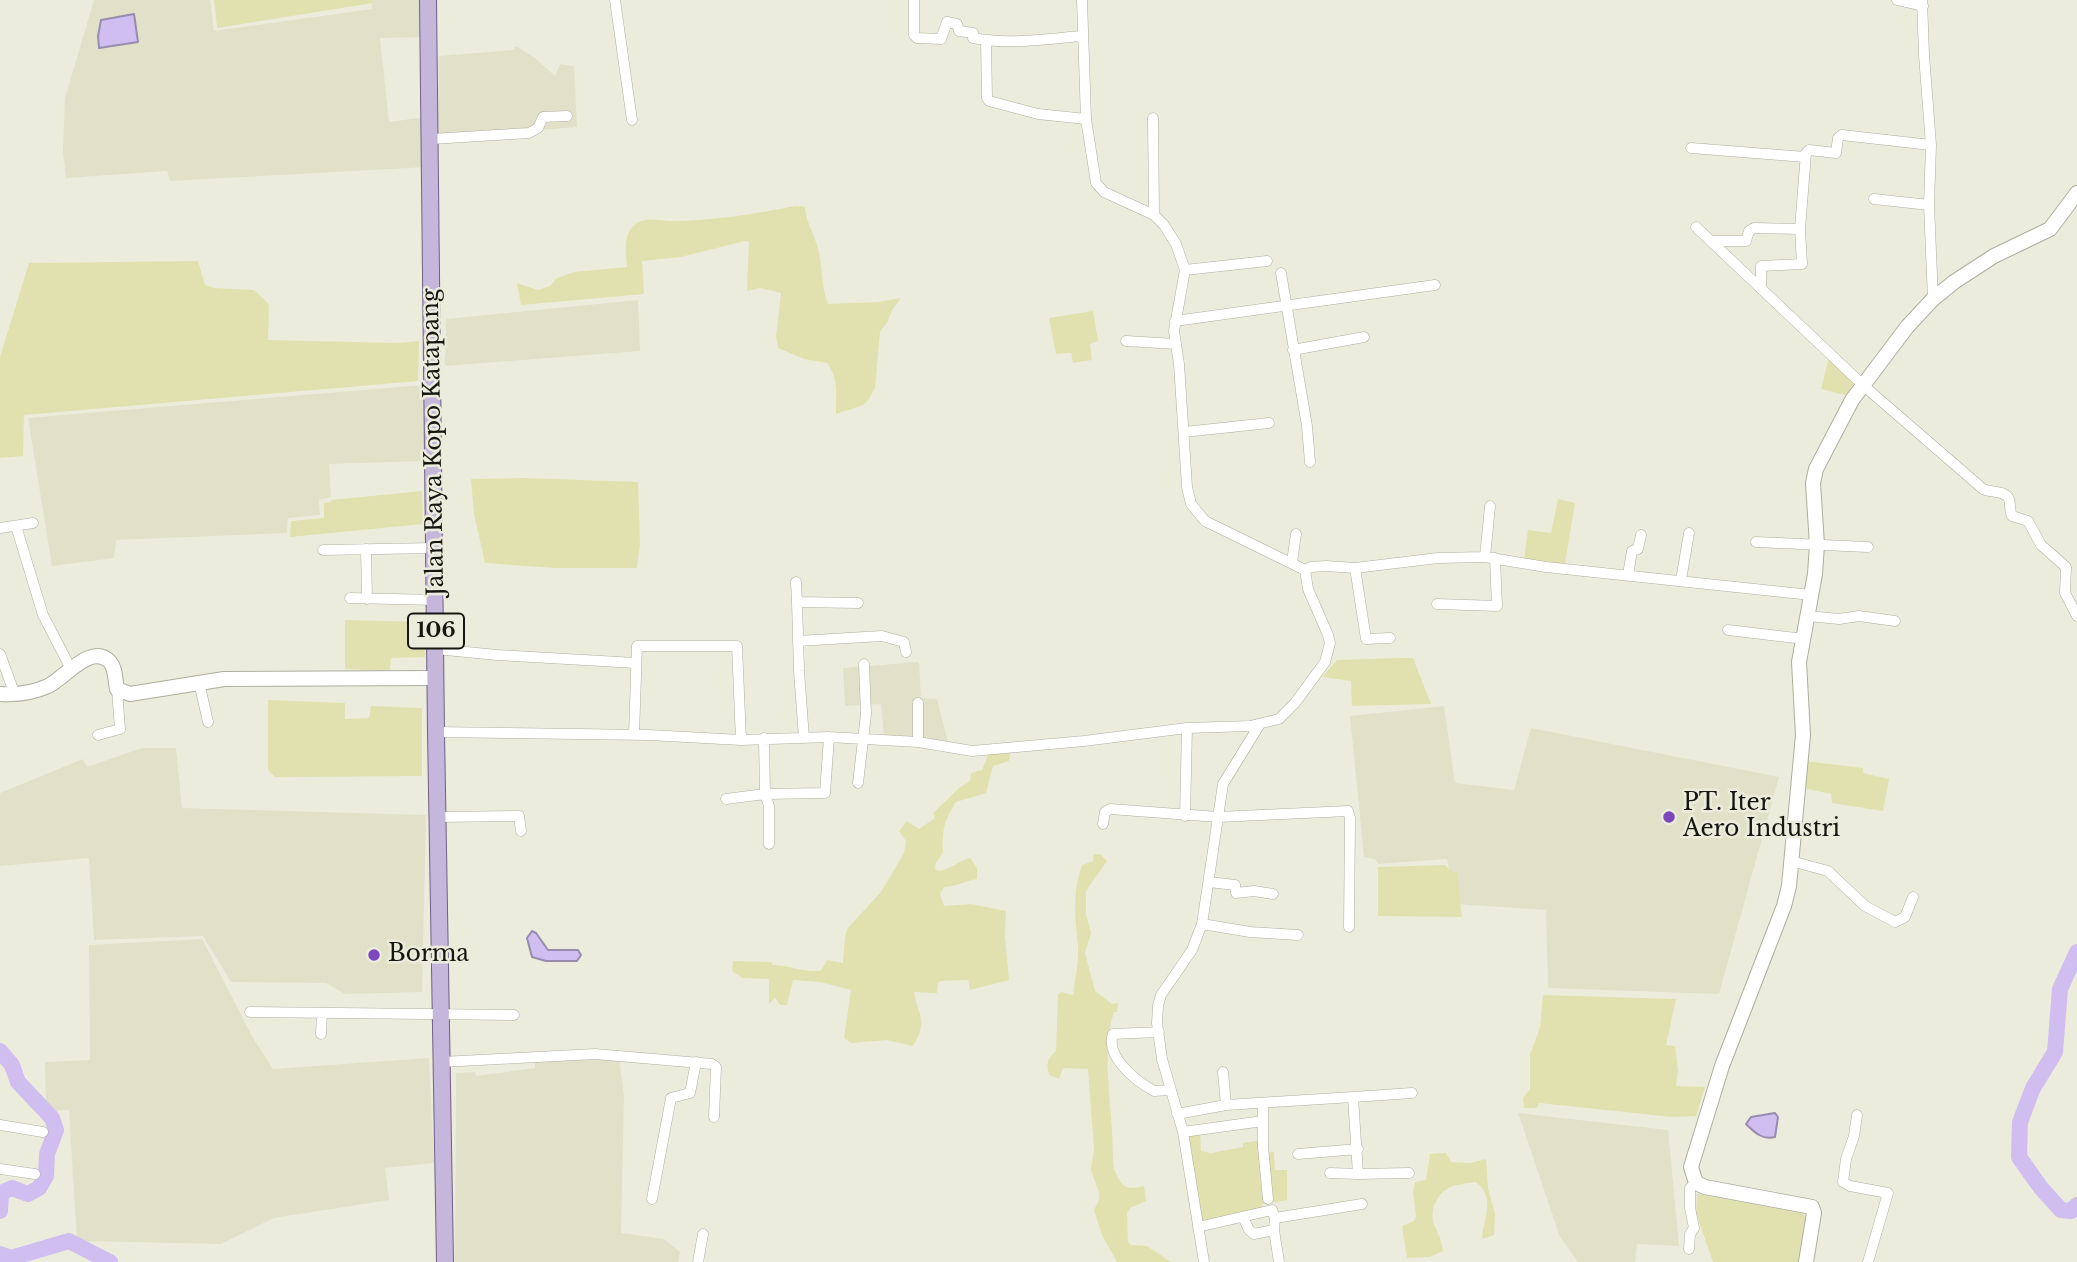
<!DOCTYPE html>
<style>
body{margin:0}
canvas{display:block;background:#ececdc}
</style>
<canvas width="2077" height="1262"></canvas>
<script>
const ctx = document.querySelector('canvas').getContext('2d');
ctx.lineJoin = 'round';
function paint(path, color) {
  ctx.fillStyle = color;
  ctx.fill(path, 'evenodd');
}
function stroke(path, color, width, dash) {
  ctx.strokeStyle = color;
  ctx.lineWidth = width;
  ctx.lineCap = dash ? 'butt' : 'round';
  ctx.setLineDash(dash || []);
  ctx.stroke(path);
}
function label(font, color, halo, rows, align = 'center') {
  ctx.font = font + ' "Libre Baskerville",serif';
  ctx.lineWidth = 5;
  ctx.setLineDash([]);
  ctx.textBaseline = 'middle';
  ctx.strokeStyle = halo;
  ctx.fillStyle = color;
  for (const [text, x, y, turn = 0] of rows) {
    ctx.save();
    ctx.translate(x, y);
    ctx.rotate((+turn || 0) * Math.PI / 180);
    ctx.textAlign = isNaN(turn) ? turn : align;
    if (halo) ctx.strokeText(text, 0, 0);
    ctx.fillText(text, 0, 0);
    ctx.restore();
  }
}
paint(new Path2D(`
 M94,0H210L214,31L372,9V0H426L428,37L380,38L389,122L426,117L427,167L170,181L167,171L66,178L63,151L65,98Z
 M516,46L535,58L555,76L560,64L574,66L577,127L438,138L439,56L513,50Z
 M638,300L640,351L445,366L446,319Z
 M423,385L424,461L329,464L331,497L319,500L320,515L288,518L287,533L116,540L114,558L52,566L28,418Z
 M919,662L921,698L937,699L948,742L884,737L881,704L845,706L843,668Z
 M1444,706L1455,783L1514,790L1531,728L1779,777L1719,994L1548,988L1546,910L1456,904L1447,859L1378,864L1375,859L1364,857L1350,716Z
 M142,748H176L182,808L426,815L422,992L345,994L326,983L231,982L203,936L94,940L89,858L0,866V793L83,759L87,767Z
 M202,939L253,1038L273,1069L429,1058L434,1163L385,1168L389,1200L274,1218L221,1244L77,1241L69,1110L46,1111L45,1062L90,1060L89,945Z
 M619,1058L624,1095L621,1233L664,1239L680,1252L678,1262H455L456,1073L475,1072L476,1076L535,1068V1060Z
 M1518,1113L1668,1130L1679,1246L1637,1244L1635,1262H1578L1560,1237Z`), '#e1e1ca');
paint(new Path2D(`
 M214,0H372L373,3L217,28Z
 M795,206L805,207C806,223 815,235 818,249C823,268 821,286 828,304L878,302L901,298L892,310L888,321L880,332L875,388L869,399L863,405L836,414C836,396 839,379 827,363L804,359L778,348L776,337L781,293L760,288L747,291L749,242L745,241L681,257L642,261L644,294L521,305L517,283L538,290L550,286L557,278L574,272L627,267C626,251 622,231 639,222C649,217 660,221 671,221C713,221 754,214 795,206Z
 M198,261L205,285L214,288L254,290L269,304L268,340L397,343L419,341L418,381L24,415L23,456L0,458V357L29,263Z
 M1093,311L1098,341L1090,344L1092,360L1073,363L1071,353L1056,354L1049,318Z
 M1829,357L1858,385L1850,396L1821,389Z
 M524,478L638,482L640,543L637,568H554L485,563L474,514L471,479Z
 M422,491L423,524L290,537L291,521L324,518V503L331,502V500Z
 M1558,499L1575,503L1565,564L1524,559L1528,530L1551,533Z
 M345,620L425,622V657L391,658L390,671L345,669Z
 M1399,658H1413L1431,704L1352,706L1351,681L1322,677L1337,660Z
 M268,700L345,703V719L369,718L371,706L422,708V776L275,777L268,770Z
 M1011,751L1009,761L993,766L986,793L956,802C944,820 942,831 943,853L936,863L935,868L938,871C952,869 958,861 970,858L977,868V879C965,881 955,887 944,887L940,894L944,906L971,904L1006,911L1005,937L1009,980L970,990L968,980L941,981L938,983L937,993L914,992C918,1018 929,1019 913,1046L887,1040L851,1043L844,1038L851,990L820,982L793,980L787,1005H780L775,998L769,1004V979L742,978L732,971L733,961L771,962L773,965C790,966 804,972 821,971L827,960L843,963L845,937L847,929L881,892L904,853L906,841L899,831L907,821L919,829L935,818L933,813L959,788L970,781L971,773L982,770L988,755Z
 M1805,761L1863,768V773L1889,779L1883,811L1832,803L1831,794L1803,788Z
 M1094,854L1101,855L1107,861L1086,891V915L1091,933L1085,953L1095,991L1112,1004L1118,1003L1117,1012H1114C1102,1049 1110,1092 1112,1131C1113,1143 1112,1156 1114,1169C1121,1186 1124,1191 1144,1186L1146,1201L1130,1208L1127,1213L1128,1242L1131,1245L1147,1246L1171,1262H1117L1102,1235L1094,1210L1099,1200V1193L1091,1170L1094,1149L1088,1069L1063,1068L1059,1079L1049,1075C1046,1063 1047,1059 1056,1051L1058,995L1061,992L1073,995C1075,979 1079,961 1078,946C1075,915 1072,895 1082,865L1093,861Z
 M1445,865L1453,872H1457L1462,917L1378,916V867Z
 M1543,995L1676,999L1666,1045L1675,1046L1678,1070L1676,1086L1705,1087L1696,1116L1672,1117L1539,1103L1537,1108H1524L1523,1098L1530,1089V1054L1540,1028Z
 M1200,1133L1201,1151L1211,1153L1243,1147V1143L1262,1140L1261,1151L1274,1152L1275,1170H1287V1200L1262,1204V1215L1201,1227L1187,1134Z
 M1446,1153L1451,1162L1471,1163L1486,1159L1488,1188L1495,1214L1494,1235L1483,1239L1482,1235C1486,1217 1494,1193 1475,1182C1466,1184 1454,1184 1447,1189C1435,1196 1430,1212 1434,1224C1438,1234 1442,1241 1443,1251L1429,1257L1407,1258L1402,1226L1414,1221L1416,1217L1413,1191L1415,1182L1426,1180L1430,1154Z
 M1697,1194L1802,1213L1806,1217L1799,1262H1713L1696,1213Z`), '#e1e1b0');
const water = new Path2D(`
 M134,14L138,42L99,48L98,36L101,20Z
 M532,931L536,933L548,950H578L581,955L577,961H546L532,957L527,938Z
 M1775,1113L1778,1117L1775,1137C1762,1140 1755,1133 1746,1124L1751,1117Z`);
paint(water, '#d0bef1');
stroke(water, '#988cae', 2);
stroke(new Path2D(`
 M2077,952L2060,989L2055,1052L2033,1088L2020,1122L2019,1157L2041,1188L2061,1210L2071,1211L2077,1205
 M0,1051L12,1065L18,1082L52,1118L56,1130L47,1154L46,1176L39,1188L28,1194L12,1188L1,1193L0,1211
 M0,1254L11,1258L69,1241L110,1262`), '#d0bef1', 16);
const street = new Path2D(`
 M615,0L632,120
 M914,0V35L917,38L941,39L947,22L957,24L959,31L973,33V38C1009,45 1045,39 1082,36
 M1897,0L1923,6
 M1922,0L1924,55L1931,145L1929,205L1933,299
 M986,40L987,98L989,101L1038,114L1086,119
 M1153,118L1154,215
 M431,139L529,133L538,128L543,117L567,116
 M1691,148L1805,157
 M1874,199L1929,205
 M1696,227L1864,386L1983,489C1991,493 2005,490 2009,499C2011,505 2009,510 2012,516L2028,521L2041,545L2066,567L2065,593L2077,616
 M1711,241H1746L1749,231L1754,228L1800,229L1806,153L1809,150L1836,153L1838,138L1842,135L1931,145
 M1185,270L1267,261
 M1281,273L1307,426L1310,462
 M1761,289V266L1802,264L1800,229
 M1175,321L1435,285
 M1126,341L1176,344
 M1293,350L1364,337
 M1184,432L1269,423
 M16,526L43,615L71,669
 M0,528L33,523
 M1756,542L1868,547
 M366,549L367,599
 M323,550L435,548
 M1485,557L1490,506
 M1292,562L1296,534
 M1355,568L1366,639L1390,638
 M1305,570L1311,567L1326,566L1355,568L1438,558L1485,557L1546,567L1811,595
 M1628,575L1632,551L1638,549L1641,535
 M1681,580L1689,533
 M796,582L797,602
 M350,598L436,600
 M1437,604L1497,606L1495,558
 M1808,616L1839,619L1859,616L1895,621
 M1728,630L1804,639
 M798,641L882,636L904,642L906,652
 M436,649L497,655L636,663
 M0,654L15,695
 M199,682L208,722
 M918,703V742
 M436,732L649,735L741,740L829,737L918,742L972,751L1084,741L1187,728L1250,726L1279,719L1295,703L1325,662L1330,643L1328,635L1308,589L1305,570L1205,521L1191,504L1187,487L1179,364L1174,331L1185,270L1176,244L1164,225L1154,215L1104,192L1096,183L1086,119L1082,0
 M98,735L120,729L117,689
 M634,735L637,646H737L741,740
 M764,738L765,794L769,806V844
 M804,738L799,671L797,602L858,603
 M858,783L866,714L864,664
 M726,799L765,794L825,793L829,737
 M1185,816L1187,728
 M437,817L519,816L521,831
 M1103,824L1105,812L1110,809L1218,817L1348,811L1350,818L1349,927
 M1791,861L1828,871L1865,906L1895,922L1905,917L1913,897
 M1209,882L1235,885L1236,893L1254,891L1273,894
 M1202,924L1250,932L1298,935
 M250,1012L514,1015
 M1159,1032L1113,1034C1105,1057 1136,1081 1154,1091L1169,1090
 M321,1034L322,1013
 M441,1062L595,1054L712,1064L716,1067L714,1117
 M1223,1072L1226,1105
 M1353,1097L1412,1093
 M1263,1103V1147L1268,1199
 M1177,1114L1226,1105L1353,1097L1358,1174L1409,1173
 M1857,1115L1854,1136L1846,1159L1843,1182L1850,1186L1888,1193L1868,1262
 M0,1125L43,1132
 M1183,1132L1263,1121
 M1298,1154L1358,1149
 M0,1169L35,1174
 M1330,1173L1358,1174
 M652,1199L671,1098L690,1093L696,1062
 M1243,1217L1249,1230L1254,1234L1274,1230
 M1198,1227L1272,1210L1275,1218
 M1689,1249L1690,1234L1694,1228L1690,1208V1188L1696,1183
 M698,1262L703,1234
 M1204,1262L1183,1132L1162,1059L1157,1023L1158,1006L1161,995L1192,950L1202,924L1223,784L1260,724
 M1279,1262L1274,1230L1275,1218L1362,1204`);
const secondary = new Path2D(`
 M0,694C17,695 33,693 48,686C64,679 91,642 110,662C116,669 115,680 117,689L130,694L224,679L435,678
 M1806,1262L1814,1213L1812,1207L1705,1187L1696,1183L1691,1167L1722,1066L1784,906L1789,886L1803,735L1799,662L1815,574L1817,545L1813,483L1816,469L1852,400L1907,327L1933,299L1954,282L1994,256L2050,229L2077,193`);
const primary = new Path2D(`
 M428,0L436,732L445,1262`);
stroke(street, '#aeae9f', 11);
stroke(secondary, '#aeae9f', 16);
stroke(primary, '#6e6085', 18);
stroke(street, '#fff', 10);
stroke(secondary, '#fff', 14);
stroke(primary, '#c4b7db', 16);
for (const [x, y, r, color] of [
 [1669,817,7,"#7d47be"],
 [374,955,7,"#7d47be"]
]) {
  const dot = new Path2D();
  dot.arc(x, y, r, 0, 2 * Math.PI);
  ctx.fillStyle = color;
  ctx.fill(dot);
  stroke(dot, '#ececdc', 2.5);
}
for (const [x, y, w] of [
 [436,631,56]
]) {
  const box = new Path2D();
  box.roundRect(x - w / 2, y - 17.5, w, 35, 5);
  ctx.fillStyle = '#ececdc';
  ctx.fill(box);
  stroke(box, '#171712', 2);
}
label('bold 21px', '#171712', null, [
 ["106",436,631]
]);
label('23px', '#171712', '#ececdc', [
 ["Jalan Raya Kopo Katapang",434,442,-91]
]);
label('23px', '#171712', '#ececdc', [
 ["PT. Iter",1683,804],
 ["Aero Industri",1683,830],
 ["Borma",388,955]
], 'left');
</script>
